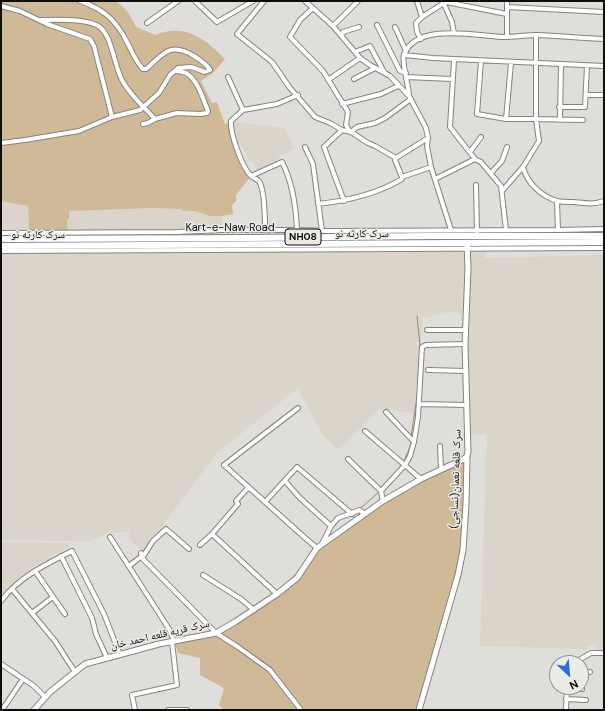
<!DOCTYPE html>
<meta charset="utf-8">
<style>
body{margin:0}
#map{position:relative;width:605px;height:711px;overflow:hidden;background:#e0dedb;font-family:"DM Sans",sans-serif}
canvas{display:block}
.frame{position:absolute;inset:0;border:2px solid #0d0d0c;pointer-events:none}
.north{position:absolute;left:549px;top:655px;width:40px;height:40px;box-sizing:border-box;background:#edebe8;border:1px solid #939290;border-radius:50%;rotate:154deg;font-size:11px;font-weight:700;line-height:16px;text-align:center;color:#0d0d0c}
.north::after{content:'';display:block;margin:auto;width:14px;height:18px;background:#2670dc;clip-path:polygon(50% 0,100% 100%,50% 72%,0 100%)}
</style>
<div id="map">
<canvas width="605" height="711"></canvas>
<div class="frame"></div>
<div class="north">N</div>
</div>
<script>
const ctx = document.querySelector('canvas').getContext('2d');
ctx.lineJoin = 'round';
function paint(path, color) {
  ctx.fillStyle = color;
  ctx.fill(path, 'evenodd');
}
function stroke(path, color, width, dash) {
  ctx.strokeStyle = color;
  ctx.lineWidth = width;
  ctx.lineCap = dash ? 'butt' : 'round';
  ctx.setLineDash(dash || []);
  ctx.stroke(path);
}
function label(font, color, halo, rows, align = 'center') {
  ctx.font = font + ' "DM Sans","Noto Naskh Arabic",sans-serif';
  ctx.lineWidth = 3;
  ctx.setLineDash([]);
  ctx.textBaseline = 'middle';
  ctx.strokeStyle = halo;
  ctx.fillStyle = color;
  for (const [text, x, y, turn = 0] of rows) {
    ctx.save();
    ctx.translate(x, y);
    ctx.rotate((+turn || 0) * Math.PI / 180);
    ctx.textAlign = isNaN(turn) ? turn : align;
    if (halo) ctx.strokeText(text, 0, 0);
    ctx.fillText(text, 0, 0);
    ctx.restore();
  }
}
paint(new Path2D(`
 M235,122L285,128L294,149L277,157L280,162L257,170L253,161L250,162L241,144H238L233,125Z
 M1,201L28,206L29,233H1Z
 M153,208L183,209V211H195L210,216H222L223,230L68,233L67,219H69L68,211Z
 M485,248V258L604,255V650H598L594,643L587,647V649L480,646L487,434L468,436L467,316L451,311L423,318L414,413L379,409L339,450L322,434L298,388L217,453L169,517L145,553L129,539V532L107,533L92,541L1,540V251Z
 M1,542L69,543V549L57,553L31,568L8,590L1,599Z`), '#dad4ca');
paint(new Path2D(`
 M1,1H115C126,7 131,16 136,27L155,35C186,23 204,38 225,59L213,73L201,81L212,103L217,102L225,124L231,121L239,155L251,176L236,195V201L232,205L233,214L222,216H210L195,211H182V209L153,208L69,211V219H67L68,233H29L28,206L1,201Z
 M467,456L463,550L419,710H224L219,705L224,688L200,675V658L178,653L174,641L216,633L297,578L317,548L383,501Z`), '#cfb996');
stroke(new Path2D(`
 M417,316L420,345
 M418,381L419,364
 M411,437L418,390
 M404,461L410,447L411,440
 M398,470L402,464
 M359,509L362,507L379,492
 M291,579L299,571`), '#a0875f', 1);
const minor = new Path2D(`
 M195,1L217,22L253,1
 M264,1L237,34L272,62L290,88L315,117L330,123L342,130L351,132L368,143L375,146L396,158L395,160L402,177
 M305,1L333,26L360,58L370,65L390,76L409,96L426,128L428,138L427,146L431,167L451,230
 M417,1L422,17
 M446,2L507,14
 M444,4L452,22L454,33
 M1,6L20,11L47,24L90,39L94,46L112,117
 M507,7L604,12
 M313,8L300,20L290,37L323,71L348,112L346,125L349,130
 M41,20C55,20 90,18 101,28C106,33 109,40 111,47C115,58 117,71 123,82C131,96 144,107 155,119
 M147,23L178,1
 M377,25L400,71L406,73
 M333,26L358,1
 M395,27L406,51
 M342,36L343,32L359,27
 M507,37V1
 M421,39L417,32L416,23L422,17L447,1
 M355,52L370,46L384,72
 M404,55L433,58L604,66
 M454,60L450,127L475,159L481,162L501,186L506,230
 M481,61L477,114L506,119H536L583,120
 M228,77L243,110
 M406,77L452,79
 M354,79L375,68
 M328,80L360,58
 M586,95H604
 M409,96C409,86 401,62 404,54C418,22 477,36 503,37C515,37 526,35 537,35C559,36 582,38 604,39
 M342,104L381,94L398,86
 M559,107H585L587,66
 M506,119L511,63
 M560,120L561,64
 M143,124L148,123L155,119L177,113L200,114L207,113L208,111C203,99 198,80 186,73C183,72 179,71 176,71
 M342,130L324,147L344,201
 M351,132L357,127L375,123L385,118L411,99
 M1,143L25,140L79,131L112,117L140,110L159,93L170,75L178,68L191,67L205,72L210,70C207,64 200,60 194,56C170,41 163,54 146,69H143C136,62 132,52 128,44C117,21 104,9 80,1
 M305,147L313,164L322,231
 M470,152L481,137
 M396,158L428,138
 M523,167C527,183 541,196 557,201C562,202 568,202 573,202C584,203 593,205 604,201
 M491,173L502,161L507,147
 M251,176L282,162C293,183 296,207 297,230
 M435,179L475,159
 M476,185L477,232
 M502,191L523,167L539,141L536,119V35
 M557,201L558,230
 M318,204C346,201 377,194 402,179V177L431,167
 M265,230C265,218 265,191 259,181C257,179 253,178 251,176C242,167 230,134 231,121L243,110L277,104L298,95
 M1,233L177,232L223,230H297L327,231L558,230L604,229
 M1,251L604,248
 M427,330H466
 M428,370L466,371
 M419,404L466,405
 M298,408L224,465L304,537L317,548
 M386,412L414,442
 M365,431L421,479
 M440,446L441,469
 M348,459L381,491L383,501
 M285,481L300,498L331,526
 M381,491L405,465L410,456L414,442L418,417L422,347L426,345L465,344
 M265,502L297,467L352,514
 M212,534L277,594
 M110,537L169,629L174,641
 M322,544L331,526L338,518L360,510L364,514
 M200,545L212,534L238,504L236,501L248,488
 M141,553L142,558L216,633L238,647L270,670L301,710
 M61,556L92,618L96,634L107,658
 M142,558L153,541L166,529L189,549
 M129,566L142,556
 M35,571L65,614
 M203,575L241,599L254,610
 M12,589L55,641L75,672
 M1,601C19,577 46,564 72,551L104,614L120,655
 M32,613L53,597
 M574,663L591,653H604
 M1,664L34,686L45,697
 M581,671L590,672
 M566,689H582
 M566,699L586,700
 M2,710L23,679
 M135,710L132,695L177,685L172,642
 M168,710H187
 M566,710L567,687`);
const tertiary = new Path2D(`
 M34,710L50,692L85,664L159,644L216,633L235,622L277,594L297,578L317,548L383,501L421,479L464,459L467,456
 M419,710L458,575L463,550L466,504L467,456L468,452L465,344L468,268L467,243`);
const trunk = new Path2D(`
 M1,239L248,238L430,236H604
 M1,246L604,242`);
stroke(minor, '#858380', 6);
stroke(tertiary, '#858380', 7);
stroke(trunk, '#858380', 8);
stroke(minor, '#fff', 4);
stroke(tertiary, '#fff', 5);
stroke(trunk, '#fff', 6);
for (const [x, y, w] of [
 [303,237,36]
]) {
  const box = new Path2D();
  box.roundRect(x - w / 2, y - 8, w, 16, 3);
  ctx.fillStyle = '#edebe8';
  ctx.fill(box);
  stroke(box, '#0d0d0c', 1);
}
label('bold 10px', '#0d0d0c', null, [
 ["NH08",303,237]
]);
label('11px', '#0d0d0c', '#edebe8', [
 ["Kart-e-Naw Road",230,228],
 ["سرک کارته نو",362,234],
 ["سرک کارته نو",38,235],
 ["سرک قلعه نعمان(نساجی)",456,479,-88],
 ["سرک قریه قلعه احمد خان",160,635,-13]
]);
</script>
